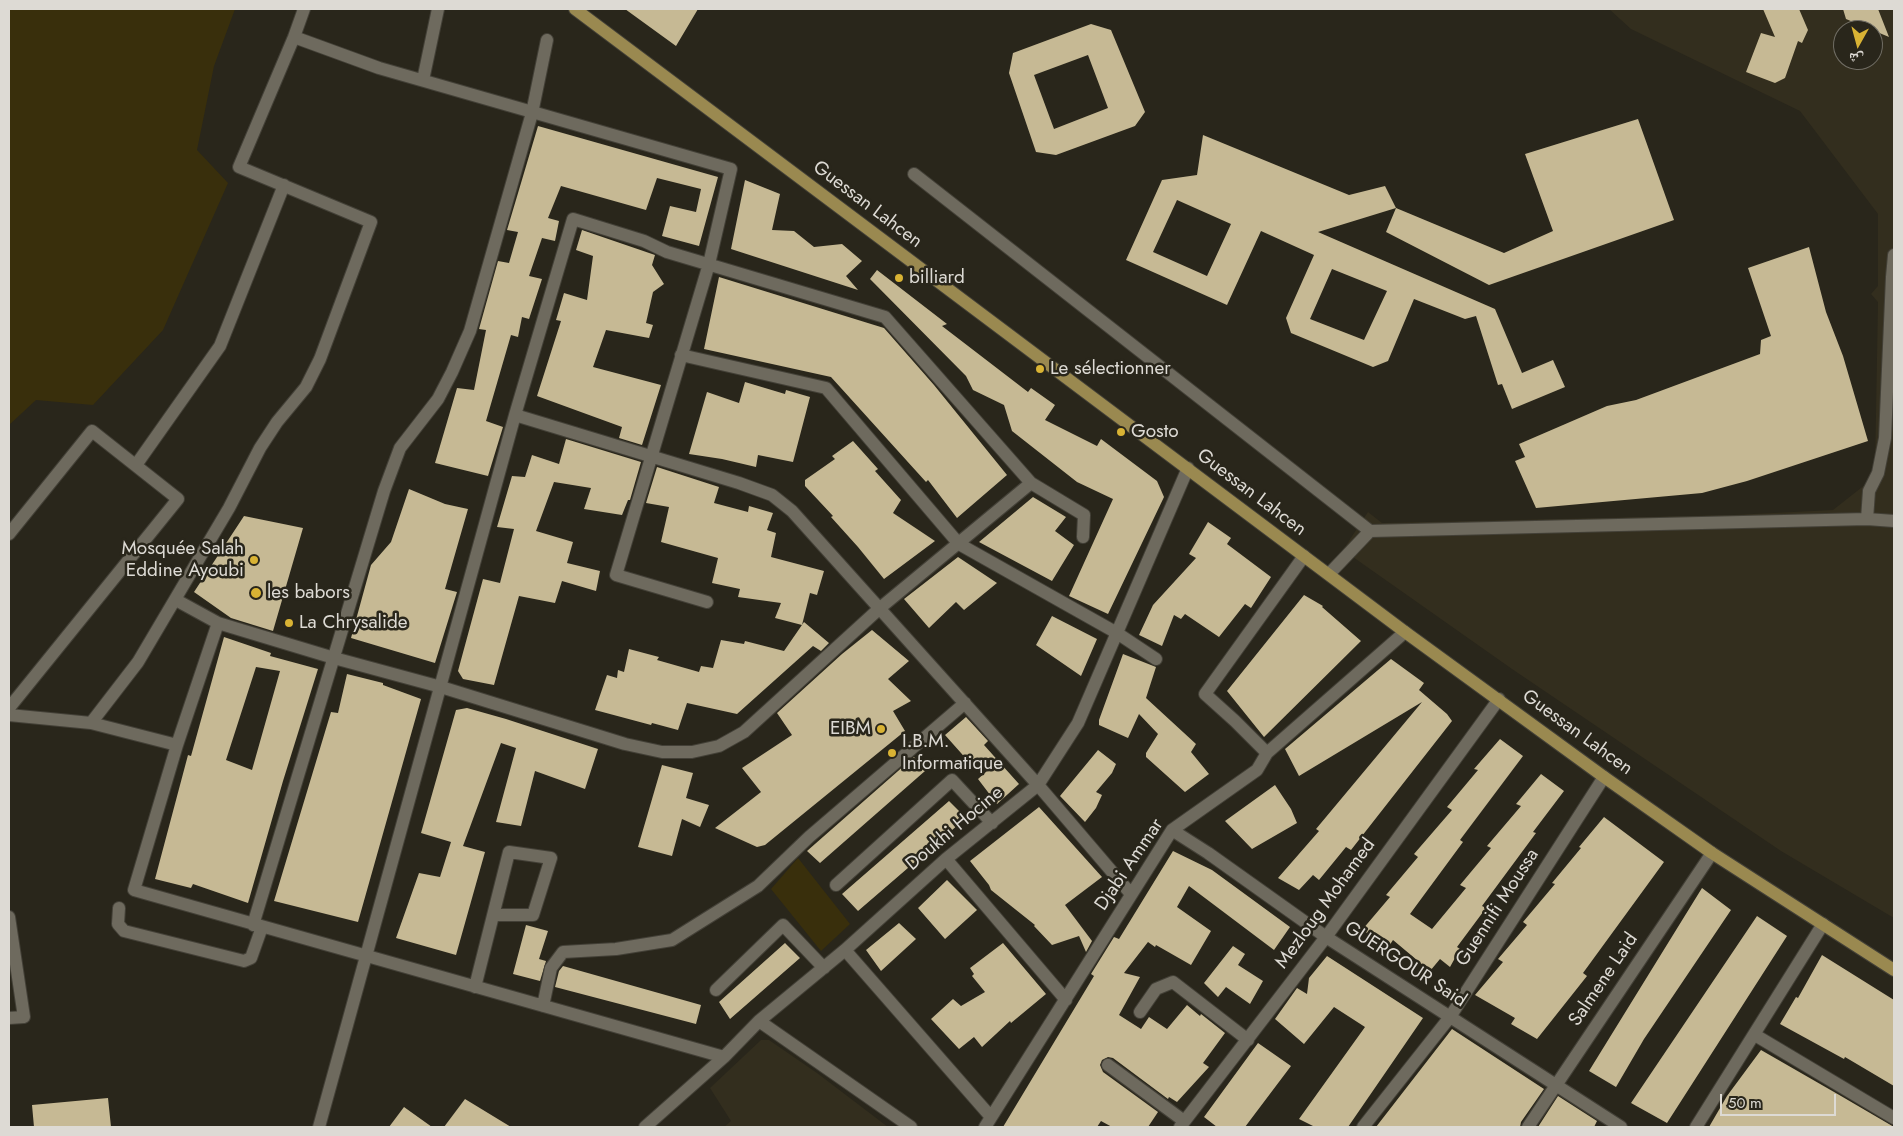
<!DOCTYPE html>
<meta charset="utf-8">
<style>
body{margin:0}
#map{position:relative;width:1903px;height:1136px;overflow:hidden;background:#29261b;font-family:Jost,"Noto Naskh Arabic",sans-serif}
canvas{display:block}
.frame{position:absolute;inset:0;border:10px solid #dddad4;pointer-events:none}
.north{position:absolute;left:1833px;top:20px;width:50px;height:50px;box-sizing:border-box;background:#29261b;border:1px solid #716e65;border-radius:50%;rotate:187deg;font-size:14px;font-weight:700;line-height:20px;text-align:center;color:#dddad4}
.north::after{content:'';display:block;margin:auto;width:18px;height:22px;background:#d9b334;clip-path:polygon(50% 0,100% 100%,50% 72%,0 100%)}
.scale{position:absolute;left:1720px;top:1094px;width:116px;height:22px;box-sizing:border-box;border:2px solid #dddad4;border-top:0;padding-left:6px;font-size:15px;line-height:18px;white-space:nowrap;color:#dddad4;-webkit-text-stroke:4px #29261b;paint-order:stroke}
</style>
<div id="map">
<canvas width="1903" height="1136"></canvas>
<div class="frame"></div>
<div class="north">ش</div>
<div class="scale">50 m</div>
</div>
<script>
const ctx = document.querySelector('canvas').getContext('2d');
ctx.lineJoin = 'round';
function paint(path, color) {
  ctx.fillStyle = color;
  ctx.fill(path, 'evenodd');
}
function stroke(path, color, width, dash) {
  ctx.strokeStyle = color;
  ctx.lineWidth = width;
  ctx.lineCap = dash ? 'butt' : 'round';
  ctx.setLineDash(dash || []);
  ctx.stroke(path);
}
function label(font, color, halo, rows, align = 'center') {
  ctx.font = font + ' Jost,sans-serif';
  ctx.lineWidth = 5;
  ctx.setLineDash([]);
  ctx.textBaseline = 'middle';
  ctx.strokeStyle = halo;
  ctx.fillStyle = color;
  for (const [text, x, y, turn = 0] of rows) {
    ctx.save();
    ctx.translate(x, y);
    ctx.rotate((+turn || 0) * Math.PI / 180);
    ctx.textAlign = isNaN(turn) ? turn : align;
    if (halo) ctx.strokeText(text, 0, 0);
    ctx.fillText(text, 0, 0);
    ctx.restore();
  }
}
paint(new Path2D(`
 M1609,9H1894V918L1781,851L1512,669L1343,550L1368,512L1382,523L1733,515L1833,510L1866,484L1875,469L1878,302L1871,294L1878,286V214L1800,111L1631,29ZM1843,30H1873V60H1843Z
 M761,1040H769L817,1073L888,1127H724L731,1121L710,1088Z`), '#332e1e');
paint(new Path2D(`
 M9,9H235L214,66L197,150L228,183L163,330L93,405L36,400L9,425Z
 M798,858L850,924L821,951L771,889Z`), '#392f0c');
paint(new Path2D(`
 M625,9H698L676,46Z
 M1763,9H1799L1808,30L1802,43L1798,41L1785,78L1775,83L1746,72L1761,33L1775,37Z
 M1843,9H1878L1889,37L1846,19Z
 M1091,24L1111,30L1145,112L1135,126L1056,155L1036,152L1009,73L1013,53ZM1088,55L1108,108L1054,129L1034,75Z
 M1638,119L1674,220L1489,285L1386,232L1396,208L1504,253L1553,231L1525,154Z
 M538,126L718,177L699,246L662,236L670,206L696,212L701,189L657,178L646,210L561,186L548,218L559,221L555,241L542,238L529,276L542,279L529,319L522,317L518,337L511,335L486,421L503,427L488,476L435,463L457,388L474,390L486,330L479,329L498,261L509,263L518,232L507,230Z
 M1203,135L1349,195L1385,186L1396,208L1318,232L1495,309L1522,373L1553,360L1565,387L1512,409L1502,384L1498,385L1476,316L1465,319L1414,299L1388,361L1373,367L1291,333L1286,318L1314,255L1261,231L1227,305L1126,260L1162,180L1197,175ZM1177,200L1231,224L1207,276L1153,252ZM1332,269L1387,291L1364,340L1310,319Z
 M745,180L780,194L772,230L794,231L814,247L842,244L862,261L846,276L858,290L731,249Z
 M582,230L655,255L652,265L664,284L653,292L646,323L653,325L649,338L606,330L593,367L661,385L642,445L619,438L622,427L537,396L561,321L556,320L564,293L587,300L593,256L576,250Z
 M1809,247L1826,312L1843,356L1868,441L1747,481L1702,493L1536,508L1515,461L1525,457L1519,444L1607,406L1636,400L1760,354L1761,340L1771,336L1748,268Z
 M877,270L947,324L942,326L1028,392L1031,388L1055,405L1045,420L1097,446L1101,439L1157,481L1164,497L1108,614L1069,596L1113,499L1077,482L1012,431L1004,405L973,390L966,376L870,279Z
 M719,277L884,328L934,385L1007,475L957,518L928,480L926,482L831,377L704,349Z
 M745,382L785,394L786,390L810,397L793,462L758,455L756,467L722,459L689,454L707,392L739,403Z
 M566,439L641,462L630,500H628L622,515L584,509L591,488L554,482L536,531L573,542L567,563L600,571L596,591L562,581L555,603L519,596L494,685L463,679L458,671L483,579L500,583L514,529L497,527L512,476L525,477L532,455L559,464Z
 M853,441L878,469L875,471L901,500L893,513L935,541L884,579L858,547L831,517L833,516L805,486V480L835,459L832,456Z
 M657,467L719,487L714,503L748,512L749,506L773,513L767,530L776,533L771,557L824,571L817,595L810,593L802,625L775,618L781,603L738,597L740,589L712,583L718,558L661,542L669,507L646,503Z
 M409,489L445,504L468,509L445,589L457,592L435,663L351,638L371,565L391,542Z
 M1033,497L1066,517L1055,531L1074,545L1052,581L979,542Z
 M244,516L303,528L273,631L231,618L194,592Z
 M1208,522L1231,538L1227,544L1271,577L1251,608L1245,604L1219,637L1185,614L1181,619L1174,615L1162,646L1139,635L1153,605L1196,558L1189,554Z
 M958,557L997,583L964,610L956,602L929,628L904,599Z
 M1304,595L1323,606L1322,607L1361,641L1264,737L1227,691Z
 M1052,616L1097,639L1081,676L1036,645Z
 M804,622L829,643L821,651L813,646L737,714L687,703L678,730L652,723L651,725L595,710L607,675L617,678L618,670L624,672L629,649L659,657L657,660L699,672L701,666L713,668L721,640L744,644L745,641L784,651Z
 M872,630L909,661L888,679L911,701L893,711L905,731L765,845L757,847L715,828L761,792L742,768L792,735L777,713L842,654Z
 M224,637L271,653L270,656L318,669L283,781L248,903L193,884L191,888L155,879L188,755L191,756ZM256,667L280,671L252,770L226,760Z
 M1123,654L1156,667L1146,698L1196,744L1191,752L1209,774L1185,792L1146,757V753L1158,734L1139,714L1128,738L1099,725V720Z
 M1391,659L1424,683L1419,690L1447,714L1452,721L1351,850L1346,847L1319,880L1313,875L1299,890L1278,878L1319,831L1316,829L1422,702L1299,776L1285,749Z
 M347,674L383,683V685L421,699L358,922L274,901L331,712L338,713Z
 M467,708L506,719L598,749L585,789L535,771L521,826L496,822L516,748L501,743L463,846L485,852L456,955L396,938L419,873L440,877L451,842L421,833L456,710Z
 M966,717L988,741L984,745L1019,784L997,804L978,779L995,764L969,762L945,735Z
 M1500,739L1523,756L1460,840L1463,842L1410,914L1432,929L1466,888L1460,885L1491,848L1487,846L1521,806L1516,804L1541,774L1564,791L1533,832L1536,833L1482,906L1486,908L1457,947L1460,949L1450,967L1440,959L1430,971L1393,940L1389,946L1362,930L1390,897L1386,895L1418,857L1414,854L1452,810L1447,807L1478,770L1474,769Z
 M1098,750L1116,764L1112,773L1096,792L1102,795L1096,808L1085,822L1060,796Z
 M914,757L925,771L820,863L807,851Z
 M662,765L693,773L686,798L709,805L700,827L682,819L672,856L638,847Z
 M1275,785L1291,809L1297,823L1252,849L1225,821Z
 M949,801L966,818L858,911L842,894Z
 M1039,807L1102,877L1065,905L1092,941L1086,952L1079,936L1052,945L1034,926L1035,925L991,890L989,885L970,861Z
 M1604,817L1664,862L1583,973L1587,976L1537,1039L1511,1024L1515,1018L1475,995L1503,962L1498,959L1527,925L1523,922L1555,884L1552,883L1581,848L1579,847Z
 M1173,851L1212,870L1290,927L1274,950L1189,886L1177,907L1211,931L1191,965L1156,945L1155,947L1148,942L1124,973L1140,977L1119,1015L1141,1029L1149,1017L1167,1029L1187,1005L1200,1016L1201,1014L1225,1033L1203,1063L1209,1067L1177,1102L1169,1097L1168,1099L1113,1058L1108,1057L1102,1060L1100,1065L1103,1072L1158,1112L1148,1127H1112L1101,1121L1097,1127H1003L1094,976L1091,974L1114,937L1119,939Z
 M947,880L977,910L945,939L918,908Z
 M1702,888L1731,910L1644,1039L1616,1087L1589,1071Z
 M1757,916L1787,936L1667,1123L1631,1103Z
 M899,923L916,939L881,971L866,950Z
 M526,925L548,931L539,959L546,961L540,981L513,974Z
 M785,943L800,958L730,1019L719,1002Z
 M1003,943L1046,994L1011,1023L1010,1021L982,1047L974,1037L959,1049L931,1019L953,999L961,1006L985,992L972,976L974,974L970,968Z
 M1233,946L1245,954L1238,965L1263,981L1250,1004L1226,987L1218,997L1204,983Z
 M1822,955L1894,1000V1086L1845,1057L1844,1059L1780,1024L1796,997L1798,998Z
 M1327,956L1423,1018L1348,1127H1315L1299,1119L1365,1027L1334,1007L1304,1044L1275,1019L1297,988L1307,994L1309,978Z
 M563,966L701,1005L696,1024L555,987L559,971Z
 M1452,1029L1544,1089L1521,1122L1520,1127H1376Z
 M1258,1043L1291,1066L1245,1127H1217L1204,1117Z
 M1761,1050L1841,1096L1894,1127H1709L1727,1096Z
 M1558,1096L1597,1121L1594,1127H1538Z
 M108,1098L111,1127H34L32,1105Z
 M465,1099L511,1127H444Z
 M404,1107L432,1127H389Z`), '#c6b994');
const minor = new Path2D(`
 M294,37L379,68L731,169L709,264L616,575L707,602
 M423,80L438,9
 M914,174L1370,531L1867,519L1894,521
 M681,355L826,388L959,544L1117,633L1156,659
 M515,415L739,483L772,495L792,511L1038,785L1131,894
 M136,465L220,346L284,185
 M1867,519L1869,491L1878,473L1885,438L1892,277L1894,255
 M9,534L92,431L178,499L9,708
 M1329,574L1370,531
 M176,600L218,623L334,658L441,687L625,744L662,752H692L719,746L744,732L880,608L1031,483
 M218,623L177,745L134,890L724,1057
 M9,715L91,723L177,745
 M91,723L138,662L229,508L260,448L277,422L306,387L320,359L371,222L239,167L294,37L304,9
 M1267,753L1235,721L1205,694L1304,556
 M1172,830L1208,853L1326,937L1621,1127
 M946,859L1066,1000
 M836,885L952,780L992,823
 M119,908L118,924L124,931L244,961L251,958L262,927
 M9,917L24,1017L9,1018
 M253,925L384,491L400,448L438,399L452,372L470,331L532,113L547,40
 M845,950L991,1117
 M475,987L509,852L551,858L533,915H493
 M716,990L783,925L824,968
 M543,1006L551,968L563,952L616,949L672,940L758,886L809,837L965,703
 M1140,1012L1156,989L1173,982L1248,1040
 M759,1021L911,1127
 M1755,1035L1894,1118
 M1108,1065L1184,1121
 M319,1127L515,415L573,219L644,241L667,252L885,317L1031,483L1084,515L1083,537
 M645,1127L724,1057L759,1021L845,950L946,859L1038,785L1078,723L1188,468
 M985,1127L1172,830L1257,770L1267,753L1405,632
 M1180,1127L1326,937L1499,699
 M1363,1127L1450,1017L1604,777
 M1528,1127L1712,853
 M1696,1127L1823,924`);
const major = new Path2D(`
 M575,9L1405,632L1604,777L1712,853L1894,970`);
stroke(minor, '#434037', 14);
stroke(major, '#434037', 14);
stroke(minor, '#6e6a5e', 12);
stroke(major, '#9a8950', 12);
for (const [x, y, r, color] of [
 [899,278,5,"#d9b334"],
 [1040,369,5,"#d9b334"],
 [1121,432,5,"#d9b334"],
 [254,560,5,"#d9b334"],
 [256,593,6,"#d9b334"],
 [289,623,5,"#d9b334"],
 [881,729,5,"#d9b334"],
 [892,753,5,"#d9b334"]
]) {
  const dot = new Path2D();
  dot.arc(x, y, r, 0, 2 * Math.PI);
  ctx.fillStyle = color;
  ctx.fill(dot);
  stroke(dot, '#29261b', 2);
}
label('19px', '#dddad4', '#29261b', [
 ["Guessan Lahcen",867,205,37],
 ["Guessan Lahcen",1251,493,37],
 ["Guessan Lahcen",1577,733,36],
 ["Doukhi Hocine",955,829,-40],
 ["Djabi Ammar",1130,865,-56],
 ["Mezloug Mohamed",1326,904,-54],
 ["Guennifi Moussa",1498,908,-57],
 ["GUERGOUR Said",1405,965,33],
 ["Salmene Laid",1604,980,-56]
]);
label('19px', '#dddad4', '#29261b', [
 ["billiard",909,278],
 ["Le sélectionner",1050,369],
 ["Gosto",1131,432],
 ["Mosquée Salah",244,549,"right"],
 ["Eddine Ayoubi",244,571,"right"],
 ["les babors",267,593],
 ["La Chrysalide",299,623],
 ["EIBM",871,729,"right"],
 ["I.B.M.",902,742],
 ["Informatique",902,764]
], 'left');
</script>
